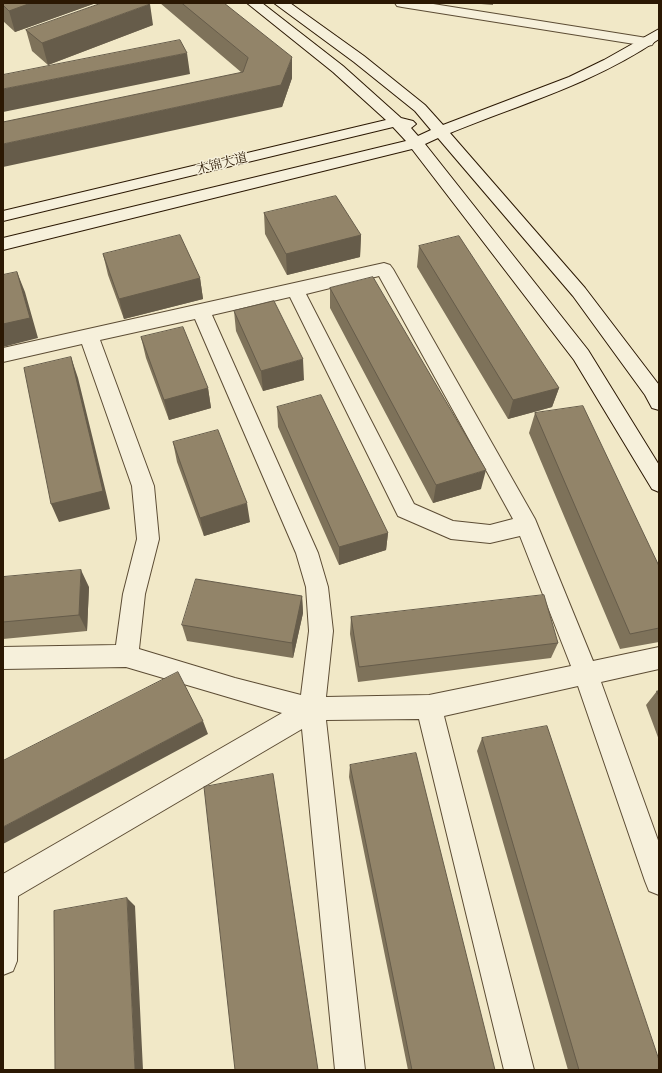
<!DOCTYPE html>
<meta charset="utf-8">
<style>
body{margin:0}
#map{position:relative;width:662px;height:1073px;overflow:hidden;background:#f1e8c7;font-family:"EB Garamond",serif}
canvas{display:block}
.frame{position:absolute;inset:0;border:4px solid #2b1803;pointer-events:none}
</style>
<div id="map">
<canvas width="662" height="1073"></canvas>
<div class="frame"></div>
</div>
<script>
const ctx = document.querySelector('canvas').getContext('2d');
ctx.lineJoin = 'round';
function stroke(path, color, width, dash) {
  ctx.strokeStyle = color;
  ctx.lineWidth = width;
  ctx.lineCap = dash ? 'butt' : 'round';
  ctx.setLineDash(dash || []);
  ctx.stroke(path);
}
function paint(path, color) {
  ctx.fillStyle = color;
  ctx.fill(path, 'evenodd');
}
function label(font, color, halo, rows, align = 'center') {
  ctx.font = font + ' "EB Garamond","Noto Serif SC",serif';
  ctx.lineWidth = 3;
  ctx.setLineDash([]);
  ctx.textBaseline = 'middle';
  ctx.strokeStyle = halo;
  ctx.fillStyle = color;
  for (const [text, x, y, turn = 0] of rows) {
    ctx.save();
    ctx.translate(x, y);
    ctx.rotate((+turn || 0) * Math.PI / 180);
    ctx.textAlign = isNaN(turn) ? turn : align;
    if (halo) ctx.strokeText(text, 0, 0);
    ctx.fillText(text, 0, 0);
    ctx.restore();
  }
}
const street = new Path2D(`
 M395,3H427L647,38L652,39L654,42L652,45L647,46L402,7L397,6Z
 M384,263L390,265L393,269L535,519L593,661L659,647V669L601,682L659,843V895L649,891L645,881L578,686L444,716L534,1070H504L419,719L326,720L365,1070H335L302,729L18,896L17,961L13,971L3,975V874L282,713L126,667L3,669V647L116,645L123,594L137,539L132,486L82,344L3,362V348ZM379,276L513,519L490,525L453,521L414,504L306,294ZM290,297L398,516L451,539L490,543L520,536L571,666L429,695L326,697L333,631L328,587L318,553L212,315ZM195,319L296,553L306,587L309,631L301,695L235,678L139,649L145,594L159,539L154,486L100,340Z`);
const secondary = new Path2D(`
 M247,3H262L343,66L401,118L413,121L416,124L411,128L418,136L431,130L415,111L354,62L274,3H290L364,56L425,105L443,125L569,77L604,60L659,29V39C595,83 521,104 450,133L585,288L659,385V410L652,408L645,395L573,296L438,138L425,144L588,350L659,465V492L652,489L574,360L412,149L3,250V238L406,141L393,127L3,221V211L386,120L333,72Z`);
stroke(street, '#5c4c34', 2);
stroke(secondary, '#2b1803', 2);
paint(street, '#f6f0db');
paint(secondary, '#f6f0db');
paint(new Path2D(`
 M3,3H96L15,32L3,21Z
 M160,3H224L292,78L282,107Z
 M469,3H493V5Z
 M153,25L48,65L32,51L26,30Z
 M264,213L361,235L360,257L287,275L265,234Z
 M419,246L559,388L552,407L508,419L417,267Z
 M103,254L200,278L203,299L124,319L108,275Z
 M330,288L481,489L433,503L330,308Z
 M234,311L304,380L263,391L236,331Z
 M141,337L208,388L211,408L169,420L146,358Z
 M277,407L388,533L386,550L339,565L278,427Z
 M535,413L659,566V642L620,649L529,433Z
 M173,442L250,522L204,536L177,462Z
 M3,577L89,587L87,631L3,639Z
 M302,596L303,613L293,658L187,641L182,625Z
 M351,617L558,643L551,658L358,682L350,634Z
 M657,691H659V740L646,705Z
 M482,738L659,1070H568L477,751Z
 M350,765L495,1070H408L349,777Z`), '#7e725a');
paint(new Path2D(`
 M31,3H96L15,32L9,11Z
 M150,4L153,25L48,65L42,43Z
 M187,53L190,74L3,112V89Z
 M292,57V78L282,107L3,167V144L281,85Z
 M361,235L360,257L287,275L286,254Z
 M17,272L25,292L38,338L3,347V324Z
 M200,278L203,299L124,319L119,299Z
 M71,357L78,378L110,509L59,522L51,504Z
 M303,359L304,380L263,391L261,371Z
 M208,388L211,408L169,420L164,400Z
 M559,388L552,407L508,419L513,400Z
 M486,470L481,489L433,503L436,485Z
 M247,503L250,522L204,536L200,518Z
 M388,533L386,550L339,565V547Z
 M81,570L89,587L87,631L79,615Z
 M302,596L303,613L293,658L292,643Z
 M203,721L208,734L3,844V827Z
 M127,898L135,906L143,1070H135Z`), '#665c4a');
const building = new Path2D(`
 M3,3H31L9,11L3,5Z
 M102,3H148L150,4L42,43L26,30Z
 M182,3H224L292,57L281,85L3,144V122L243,72L248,58Z
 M180,40L187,53L3,89V75Z
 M336,196L361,235L286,254L264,213Z
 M180,235L200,278L119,299L103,254Z
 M459,236L559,388L513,400L419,246Z
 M17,272L30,318L3,324V275Z
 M373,277L486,470L436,485L330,288Z
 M274,301L303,359L261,371L234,311Z
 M183,327L208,388L164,400L141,337Z
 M71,357L103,491L51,504L24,368Z
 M321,395L388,533L339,547L277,407Z
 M583,406L659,566V628L630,634L535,413Z
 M218,430L247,503L200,518L173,442Z
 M81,570L79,615L3,622V577Z
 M196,579L302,596L292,643L182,625Z
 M544,595L558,643L359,667L351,617Z
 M178,672L203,721L3,827V761Z
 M657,691H659V696Z
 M547,726L659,1060V1070H579L482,738Z
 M416,753L495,1070H412L350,765Z
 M273,774L318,1070H235L204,787Z
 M127,898L135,1070H55L54,911Z`);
paint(building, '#928469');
stroke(building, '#665c4a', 1);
label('13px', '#2b1803', '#f6f0db', [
 ["木锦大道",222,164,-14]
]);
</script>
